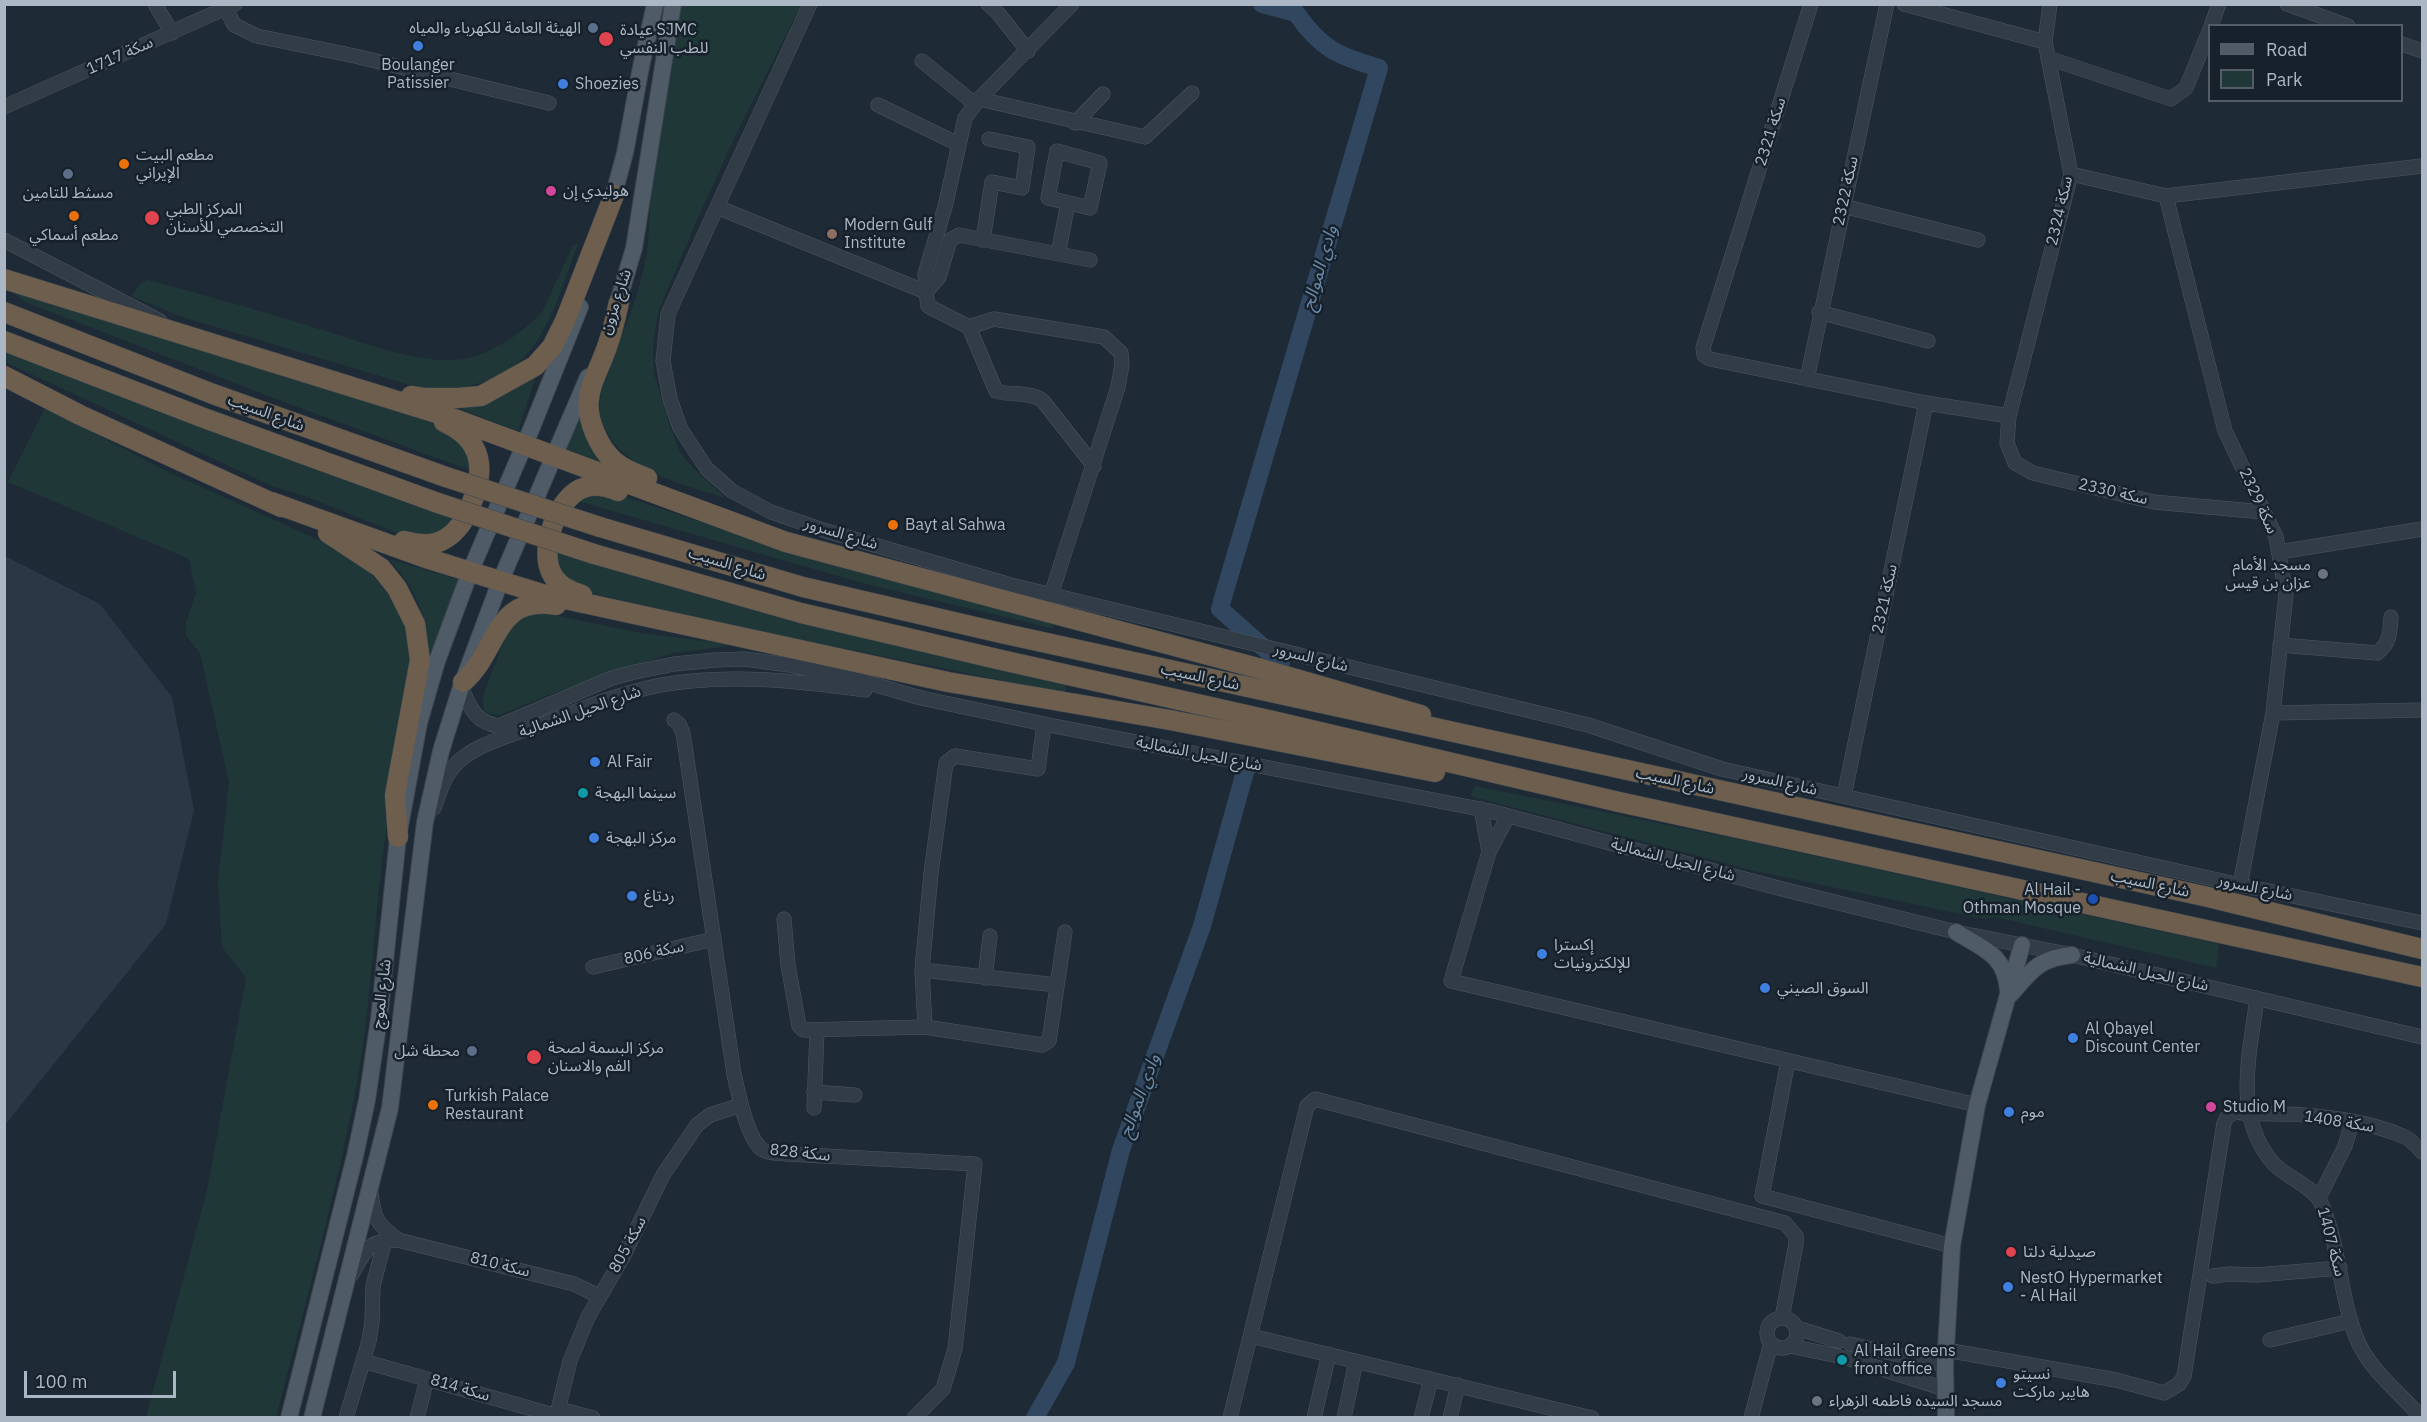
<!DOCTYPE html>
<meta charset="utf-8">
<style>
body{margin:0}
#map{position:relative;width:2427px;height:1422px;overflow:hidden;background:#1e2a36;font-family:"IBM Plex Sans",sans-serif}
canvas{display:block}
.frame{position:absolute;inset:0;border:6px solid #abb7c4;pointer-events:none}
.legend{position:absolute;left:2208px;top:24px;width:195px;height:78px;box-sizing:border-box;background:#17212b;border:2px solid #525d68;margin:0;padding:8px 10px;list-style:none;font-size:18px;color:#abb7c4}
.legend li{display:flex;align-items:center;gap:12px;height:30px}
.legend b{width:30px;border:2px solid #525d68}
.scale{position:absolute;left:24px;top:1371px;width:152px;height:27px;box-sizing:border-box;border:3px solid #abb7c4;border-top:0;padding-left:8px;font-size:18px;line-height:21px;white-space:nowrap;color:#abb7c4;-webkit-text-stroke:4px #17212b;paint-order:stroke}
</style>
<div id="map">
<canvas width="2427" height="1422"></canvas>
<div class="frame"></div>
<ul class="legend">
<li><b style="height:8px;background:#4f5b67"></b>Road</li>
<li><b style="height:16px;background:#203737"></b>Park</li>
</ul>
<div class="scale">100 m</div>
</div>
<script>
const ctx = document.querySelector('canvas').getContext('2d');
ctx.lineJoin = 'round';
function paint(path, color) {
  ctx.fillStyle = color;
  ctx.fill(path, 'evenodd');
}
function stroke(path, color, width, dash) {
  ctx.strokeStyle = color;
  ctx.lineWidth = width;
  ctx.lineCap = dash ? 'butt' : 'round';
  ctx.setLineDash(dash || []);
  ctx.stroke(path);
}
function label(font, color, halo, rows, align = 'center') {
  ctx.font = font + ' "IBM Plex Sans","Noto Sans Arabic",sans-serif';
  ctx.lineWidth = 5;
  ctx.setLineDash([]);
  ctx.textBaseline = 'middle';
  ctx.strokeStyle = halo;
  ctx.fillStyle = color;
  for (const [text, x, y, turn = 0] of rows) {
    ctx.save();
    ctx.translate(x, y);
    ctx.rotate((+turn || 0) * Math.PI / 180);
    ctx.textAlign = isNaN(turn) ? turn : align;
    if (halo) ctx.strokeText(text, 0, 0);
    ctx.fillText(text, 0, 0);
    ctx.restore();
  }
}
paint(new Path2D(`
 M5,556L100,604L172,697L194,810L166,924L5,1125Z`), '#2b3744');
paint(new Path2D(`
 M681,5H801L734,139L697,220L658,312L653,343L654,373L671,430L680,452L692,467L727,499C684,484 626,473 604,427C588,394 623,340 633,306C639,288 645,268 647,249C649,235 649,221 650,208C659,140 668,72 681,5Z
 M578,244C546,331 535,389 427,390L182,317L131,296L140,284L148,280C205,295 262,311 319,329C357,340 412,362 452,360C486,359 519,336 542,312L573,245Z
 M8,289L442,426L457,433L475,472L292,405L25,302Z
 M5,347L457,520L435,536L399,534L310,498L272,486L5,362Z
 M538,370L518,431L460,409L484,402Z
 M45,407L166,471L323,542C363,564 400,591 411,639C415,655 408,690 405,708C399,749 392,791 386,832C374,914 372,996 358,1078C337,1192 305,1305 276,1417H146L207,1190L246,978L222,947L218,882L229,783L200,653L186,636V623L196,593L189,559L8,482Z
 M582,413L603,463L566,449Z
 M613,493L830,564L1057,622L1051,628L866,584L574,500L584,494Z
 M551,552L716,600L934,655L1062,683L1066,684V690L1064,693L753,630L572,589L565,584Z
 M389,559L459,580L430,653C423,609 418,593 389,559Z
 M534,611L641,633L713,642L729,646L673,653L556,692L500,715L488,714L483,709L484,692L510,626Z
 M1475,786L1742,840L2219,944L2216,968L1995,917L1985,919L1755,871L1470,796Z`), '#203737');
stroke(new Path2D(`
 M1222,601L1379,68C1338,56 1321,49 1296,13L1262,4
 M1221,606L1220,609L1281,663
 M1035,1418L1066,1363L1121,1150L1202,926L1245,772`), '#30475f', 18);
const minor = new Path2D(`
 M155,4L172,33
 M810,4L668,314L663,361L670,399L680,428L707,469L732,491L771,512L823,530L1011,585L1588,725L1722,769L2240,885L2422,923
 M988,4L998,13L1028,51
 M1811,4L1703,348L1704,355L1710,359L1926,403L2009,416
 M1904,4L2045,42
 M2050,4L2045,42L2071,174L2009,416L2007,443L2015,463L2033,473L2154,502L2263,512
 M2287,4L2348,26
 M226,8L234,25L257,36L355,56L549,103
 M2211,26L2219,4
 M2402,44L2422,51
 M2048,58L2171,99L2186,88L2210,29
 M922,61L975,104
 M979,99L1145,137L1192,93
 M878,105L958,144
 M4,107L235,4
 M1075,123L1103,94
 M1057,151L1100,163L1090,208L1048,198Z
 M2071,174L2166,196L2422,166
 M2166,196L2225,431L2276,537L2286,595L2273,713L2240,885
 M1843,206L1978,240
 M717,207L926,292L925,274L945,207L965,118L979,99L1072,4
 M4,240L160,321
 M983,240L992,182L1022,188L1028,147L989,139
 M1058,254L1068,203
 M1819,312L1928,341
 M969,327L996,391C1011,396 1031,391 1043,401L1094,466
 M1807,379L1887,4
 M2279,552L2422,529
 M1051,595L1118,387L1122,364L1121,353L1104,337L994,319L969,327L928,306L926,292L939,277L950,240L959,235L1090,260
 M2280,645L2377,653C2390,643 2390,633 2391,617
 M461,687C470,707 475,723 499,726L612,678L635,672L674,664L715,660L745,659L789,665L862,681L921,698L1044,724L1490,811L1782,889L1956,932L2072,955L2422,1037
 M2273,713L2422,710
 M674,720L679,724L683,733L734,1074C738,1092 747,1140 763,1150C770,1154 779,1153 787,1154L975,1164L955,1349L943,1389L914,1418
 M1844,796L1926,403
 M434,808C439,795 442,781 451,770C468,745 515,734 543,724C582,709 620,693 661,685C729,673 797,681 865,690
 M1481,809L1489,852
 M1508,816L1489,852L1451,981L1977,1105
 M784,919L788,965L799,1026L803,1030L925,1027L1042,1045L1049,1041L1065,932
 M593,967L714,939
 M922,970L1057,985
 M985,978L990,936
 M2257,998C2250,1054 2232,1117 2274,1164C2285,1176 2313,1187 2320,1201C2340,1244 2339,1293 2356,1337C2368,1369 2400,1393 2422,1418
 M925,1027L922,970L931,873L946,763L955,756L1038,769L1044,724
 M1788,1061L1762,1196L1952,1246
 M814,1092L855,1095
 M814,1108L817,1031
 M371,1193C374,1219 377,1224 398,1240
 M2319,1198L2345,1146L2352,1123
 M352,1274C366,1249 368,1240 398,1240L574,1284L599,1296
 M2213,1276L2229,1274L2257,1275L2340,1268
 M1767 1333a15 15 0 1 1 30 0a15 15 0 1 1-30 0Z
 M1797,1328L1839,1341
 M1251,1336L1592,1418
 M2270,1340L2351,1321
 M1850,1344L1945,1365
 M1790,1346L1838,1356
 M1946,1350L2116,1380L2164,1393L2179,1384L2184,1376L2224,1123L2227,1117L2235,1112C2249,1115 2262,1113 2277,1114C2316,1114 2369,1121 2405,1137C2412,1140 2417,1147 2422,1152
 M1847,1358L1945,1389
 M363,1361L557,1416
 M559,1409L593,1418
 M346,1418L369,1341L372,1322L373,1286L385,1240
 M417,1418L427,1379
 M556,1418L570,1361L588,1317L623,1257L663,1175L697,1125L710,1115L741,1105
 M1230,1418L1307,1106L1315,1099L1785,1223L1796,1236V1244L1782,1318
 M1314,1418L1329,1354
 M1344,1418L1356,1361
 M1421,1418L1431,1379
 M1450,1418L1458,1385
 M1751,1418L1771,1343`);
const major = new Path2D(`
 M610,208L625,153L641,67L655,4
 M615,312L634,248L673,4
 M1956,932C1983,949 2005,954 2008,990
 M2011,994C2031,971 2039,958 2072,955
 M289,1418L355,1156L367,1100L379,1019L398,837L419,723L437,661L470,572L532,427L580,307
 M312,1418L390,1108L425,822L441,751L461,687L500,582L588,377
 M1946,1418L1945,1365L1952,1246L1977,1105L2022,945`);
const highway = new Path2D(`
 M4,279L449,417L786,542L1261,669L1421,715
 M619,302C615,322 610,341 602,360C597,372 590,385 589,399C586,419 599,448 614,461C624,470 636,474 647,478
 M4,312L213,394L446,477
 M4,341L204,418L438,503
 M4,376L80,415L281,507
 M411,396L424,398H457L481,396L535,366L552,347L565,321L614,195
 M271,502L429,559L542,594L948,682L1170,720L1435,772
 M600,527L803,587L1001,633L2208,897L2422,949
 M328,533L381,568L397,588L415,624L420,660L395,795L398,837
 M404,541C415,544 425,546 436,543C453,538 464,522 470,507C486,471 484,440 444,422
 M594,554L801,613L997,659L1273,721L1619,802L2422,977
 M582,595C570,591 558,586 552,574C538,549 558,494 586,487C597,484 608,487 618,491
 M463,682C500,650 493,595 556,605`);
stroke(minor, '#4c5762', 15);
stroke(major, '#3b4550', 18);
stroke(highway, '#3c4751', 21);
stroke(minor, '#313c47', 14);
stroke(major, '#4f5b67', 16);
stroke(highway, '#6d5e4e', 20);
const highwayBridge = new Path2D(`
 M446,477L600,527
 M438,503L594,554`);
stroke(highwayBridge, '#3c4751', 21, []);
stroke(highwayBridge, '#6d5e4e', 20);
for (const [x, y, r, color] of [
 [593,28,6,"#5c6f8a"],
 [606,39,8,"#e0444e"],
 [418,46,6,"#3f7fe0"],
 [563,84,6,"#3f7fe0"],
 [124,164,6,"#e8710a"],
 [68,174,6,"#5c6f8a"],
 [551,191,6,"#d1479c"],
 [74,216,6,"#e8710a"],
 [152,218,8,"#e0444e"],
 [832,234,6,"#8d6e63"],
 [893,525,6,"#e8710a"],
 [2323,574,6,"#6b7280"],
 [595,762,6,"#3f7fe0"],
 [583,793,6,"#0f9aa8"],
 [594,838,6,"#3f7fe0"],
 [632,896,6,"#3f7fe0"],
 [2093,899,6,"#1a4fb4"],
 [1542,954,6,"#3f7fe0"],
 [1765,988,6,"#3f7fe0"],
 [2073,1038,6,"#3f7fe0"],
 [472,1051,6,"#5c6f8a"],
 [534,1057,8,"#e0444e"],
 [433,1105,6,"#e8710a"],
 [2211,1107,6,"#d1479c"],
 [2009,1112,6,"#3f7fe0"],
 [2011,1252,6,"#e0444e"],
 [2008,1287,6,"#3f7fe0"],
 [1842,1360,6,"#0f9aa8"],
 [2001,1383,6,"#3f7fe0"],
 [1817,1401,6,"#6b7280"]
]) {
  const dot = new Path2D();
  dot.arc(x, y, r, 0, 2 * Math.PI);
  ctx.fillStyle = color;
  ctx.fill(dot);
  stroke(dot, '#17212b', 2);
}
label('16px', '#abb7c4', '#17212b', [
 ["الهيئة العامة للكهرباء والمياه",581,28,"right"],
 ["عيادة SJMC",620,30],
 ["للطب النفسي",620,48],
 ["Boulanger",418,65,"center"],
 ["Patissier",418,83,"center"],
 ["Shoezies",575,84],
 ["مطعم البيت",136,155],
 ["الإيراني",136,173],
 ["هوليدي إن",563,191],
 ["مسثط للتامين",68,193,"center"],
 ["المركز الطبي",166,209],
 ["التخصصي للأسنان",166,227],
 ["Modern Gulf",844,225],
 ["Institute",844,243],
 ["مطعم أسماكي",74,235,"center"],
 ["Bayt al Sahwa",905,525],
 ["مسجد الأمام",2311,565,"right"],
 ["عزان بن قيس",2311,583,"right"],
 ["Al Fair",607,762],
 ["سينما البهجة",595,793],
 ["مركز البهجة",606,838],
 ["Al Hail -",2081,890,"right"],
 ["Othman Mosque",2081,908,"right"],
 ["ردتاغ",644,896],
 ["إكسترا",1554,945],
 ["للإلكترونيات",1554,963],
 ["السوق الصيني",1777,988],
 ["Al Qbayel",2085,1029],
 ["Discount Center",2085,1047],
 ["مركز البسمة لصحة",548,1048],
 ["الفم والاسنان",548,1066],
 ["محطة شل",460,1051,"right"],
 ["Turkish Palace",445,1096],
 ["Restaurant",445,1114],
 ["Studio M",2223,1107],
 ["موم",2021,1112],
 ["صيدلية دلتا",2023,1252],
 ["NestO Hypermarket",2020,1278],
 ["- Al Hail",2020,1296],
 ["Al Hail Greens",1854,1351],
 ["front office",1854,1369],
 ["نسيتو",2013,1374],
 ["هايبر ماركت",2013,1392],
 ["مسجد السيده فاطمه الزهراء",1829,1401]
], 'left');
label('16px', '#abb7c4', '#17212b', [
 ["سكة 1717",120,56,-24],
 ["سكة 2321",1771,132,-73],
 ["سكة 2322",1846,191,-78],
 ["سكة 2324",2060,211,-77],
 ["شارع مزون",616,302,-71],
 ["شارع السيب",266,413,20],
 ["سكة 2330",2113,492,13],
 ["سكة 2329",2258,501,65],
 ["شارع السرور",841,534,17],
 ["شارع السيب",727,564,17],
 ["سكة 2321",1885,599,-78],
 ["شارع السرور",1311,658,14],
 ["شارع السيب",1200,677,12],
 ["شارع الحيل الشمالية",580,712,-19],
 ["شارع الحيل الشمالية",1199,754,11],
 ["شارع السيب",1675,781,12],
 ["شارع السرور",1780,782,13],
 ["شارع الحيل الشمالية",1673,860,15],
 ["شارع السيب",2150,884,12],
 ["شارع السرور",2255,888,12],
 ["سكة 806",654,953,-13],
 ["شارع الحيل الشمالية",2146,972,13],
 ["شارع الموج",382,994,-83],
 ["سكة 1408",2339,1122,9],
 ["سكة 828",800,1153,6],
 ["سكة 1407",2331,1242,75],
 ["سكة 805",628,1245,-62],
 ["سكة 810",500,1265,14],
 ["سكة 814",460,1388,16]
]);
label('italic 18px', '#698aaa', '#17212b', [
 ["وادي الموالح",1320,268,-74],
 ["وادي الموالح",1140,1096,-70]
]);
</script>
